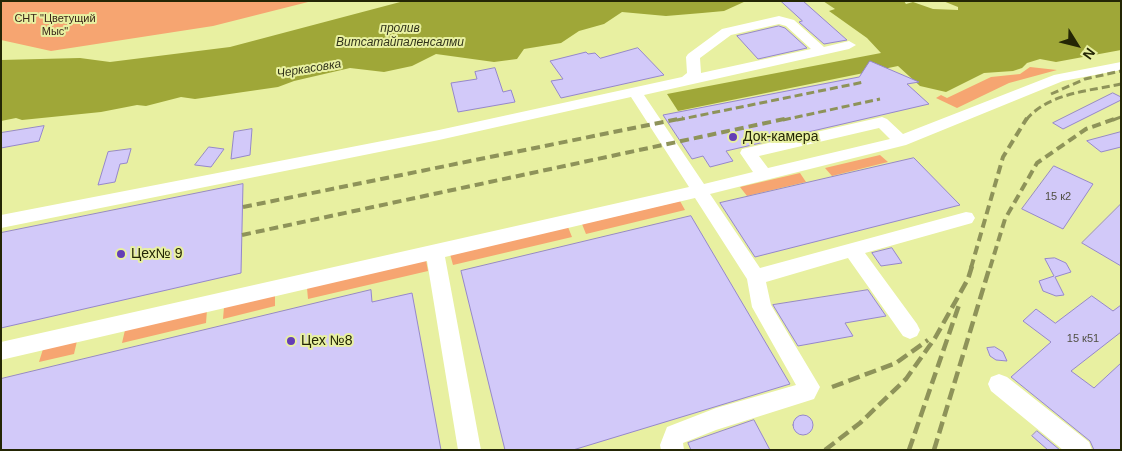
<!DOCTYPE html>
<meta charset="utf-8">
<style>
body{margin:0}
#map{position:relative;width:1122px;height:451px;overflow:hidden;background:#e8f0a1;font-family:Helvetica,sans-serif}
canvas{display:block}
.frame{position:absolute;inset:0;border:2px solid #242605;pointer-events:none}
.north{position:absolute;left:1052px;top:20px;width:50px;height:50px;-webkit-text-stroke:4px #e8f0a1;paint-order:stroke;rotate:126deg;font-size:14px;font-weight:700;line-height:20px;text-align:center;color:#242605}
.north::after{content:'';display:block;margin:auto;width:18px;height:22px;background:#242605;clip-path:polygon(50% 0,100% 100%,50% 72%,0 100%)}
</style>
<div id="map">
<canvas width="1122" height="451"></canvas>
<div class="frame"></div>
<div class="north">N</div>
</div>
<script>
const ctx = document.querySelector('canvas').getContext('2d');
ctx.lineJoin = 'round';
function paint(path, color) {
  ctx.fillStyle = color;
  ctx.fill(path, 'evenodd');
}
function stroke(path, color, width, dash) {
  ctx.strokeStyle = color;
  ctx.lineWidth = width;
  ctx.lineCap = dash ? 'butt' : 'round';
  ctx.setLineDash(dash || []);
  ctx.stroke(path);
}
function label(font, color, halo, rows, align = 'center') {
  ctx.font = font + ' Helvetica,sans-serif';
  ctx.lineWidth = 4;
  ctx.setLineDash([]);
  ctx.textBaseline = 'middle';
  ctx.strokeStyle = halo;
  ctx.fillStyle = color;
  for (const [text, x, y, turn = 0] of rows) {
    ctx.save();
    ctx.translate(x, y);
    ctx.rotate((+turn || 0) * Math.PI / 180);
    ctx.textAlign = isNaN(turn) ? turn : align;
    if (halo) ctx.strokeText(text, 0, 0);
    ctx.fillText(text, 0, 0);
    ctx.restore();
  }
}
paint(new Path2D(`
 M1,1H312L213,26L51,51L1,40Z
 M1030,67L1057,70L1009,83L957,108L936,98L941,95L947,98L991,77L1020,74Z
 M880,155L888,162L832,176L825,168Z
 M800,173L806,182L747,196L740,187Z
 M680,201L685,210L586,234L582,224Z
 M568,227L572,237L453,265L450,254Z
 M426,260L428,271L308,299L307,288Z
 M275,295V306L223,319L224,307Z
 M207,310L206,323L122,343L125,330Z
 M77,341L74,354L39,362L43,349Z`), '#f6a571');
paint(new Path2D(`
 M404,1H746L724,11L702,13L666,16L622,12L604,24L579,31L561,43L524,49L517,59L494,62L436,54L412,66L384,72L350,68L294,81L278,87L195,99L181,97L146,106L137,105L101,112L22,120L16,118L1,121V60L80,58L110,62L230,47Z
 M823,1H904L906,4L913,2L933,9L958,10V7L943,1H1121V50L1056,62L1040,59L1027,63L1022,68L1013,71L984,73L946,92L920,86L898,66L678,111L667,94L881,53L867,38L829,11L835,9Z`), '#9fa738');
const building = new Path2D(`
 M781,1H803L847,40L824,44L799,22L802,21Z
 M779,26L785,28L807,48L758,59L737,36Z
 M638,48L664,75L561,98L551,81L563,79L550,61L586,52L588,54L595,53L600,58Z
 M870,61L919,82L907,84L929,104L726,151L733,161L710,167L703,156L692,159L663,115L859,77Z
 M495,68L503,92L511,90L515,102L458,112L451,83L477,79L475,72Z
 M1113,93L1121,97V100L1063,129L1053,123Z
 M44,126L39,141L1,148V133Z
 M252,129L250,155L231,159L234,132Z
 M1121,132V147L1101,152L1087,141Z
 M209,147L224,149L211,167L195,165Z
 M131,149L127,163L120,164L115,182L98,185L108,152Z
 M914,158L960,205L755,257L720,203Z
 M1054,166L1093,184L1063,229L1022,209Z
 M243,184L241,273L1,328V233Z
 M1121,204V266L1082,243Z
 M691,216L790,384L573,450H505L461,271Z
 M892,248L902,263L881,266L872,253Z
 M1055,258L1066,263L1071,272L1055,277L1064,295L1056,296L1043,291L1039,281L1054,276L1045,259Z
 M371,290L372,302L412,293L441,450H1V379Z
 M868,290L886,316L845,323L853,336L798,346L773,305Z
 M1092,296L1113,311L1121,305V332L1071,371L1094,388L1121,363V450H1094L1090,441L1011,377L1051,342L1023,321L1036,309L1055,323Z
 M995,347L1003,352L1007,361L996,360L990,356L987,348Z
 M793 425a10 10 0 1 1 20 0a10 10 0 1 1-20 0Z
 M754,420L770,450H691L688,443Z
 M1037,431L1060,450H1048L1032,436Z`);
paint(building, '#d2c9f9');
stroke(building, '#9587cb', 1);
paint(new Path2D(`
 M779,16L794,20L824,47L849,41L856,45L849,49L644,95L704,184L753,172L740,153L742,149L882,117L887,119L903,134L1054,75L1121,62V70L1063,81L906,145L710,194L760,268L966,212L972,213L975,218L972,223L865,253L917,324L920,330L917,336L910,339L903,336L848,258L766,282L771,305L820,387L814,399L716,430L683,443L684,450H661L660,445L667,427L716,408L796,385L752,307L747,279L695,198L445,257L481,450H458L427,261L1,360V342L689,187L631,97L439,140L1,228V215L439,130L682,77L687,73L686,57L688,54L722,29ZM779,24L786,26L811,49L701,73L700,58L731,35ZM879,128L890,139L768,168L759,156Z
 M999,374L1007,377L1089,442L1092,450H1063L991,391L988,384L991,377Z`), '#fff');
stroke(new Path2D(`
 M1051,94L1085,79L1121,71
 M677,120L864,82
 M783,120L880,99
 M1026,120C1048,93 1089,91 1121,84
 M1113,120L1121,117`), '#8e9359', 3, [8, 4]);
stroke(new Path2D(`
 M243,207L683,118
 M242,235L789,118
 M971,268L1003,157L1027,118
 M990,268L1005,219L1037,163L1086,129L1117,118`), '#8e9359', 4, [9, 5]);
stroke(new Path2D(`
 M832,387L896,363L928,340
 M825,450L860,423L906,379L935,338L968,279L972,266
 M909,450L959,305
 M934,450L990,266`), '#8e9359', 4.5, [12, 5.5]);
for (const [x, y, r, color] of [
 [733,137,5,"#643db5"],
 [121,254,5,"#643db5"],
 [291,341,5,"#643db5"]
]) {
  const dot = new Path2D();
  dot.arc(x, y, r, 0, 2 * Math.PI);
  ctx.fillStyle = color;
  ctx.fill(dot);
  stroke(dot, '#e8f0a1', 2);
}
label('11px', '#3b2619', '#e8f0a1', [
 ["СНТ \"Цветущий",55,19],
 ["Мыс\"",55,32]
]);
label('11px', '#504f42', null, [
 ["15 к2",1058,197],
 ["15 к51",1083,339]
]);
label('italic 12px', '#31331b', '#e8f0a1', [
 ["пролив",400,29],
 ["Витсатайпаленсалми",400,43],
 ["Черкасовка",309,69,-9]
]);
label('14px', '#242605', '#e8f0a1', [
 ["Док-камера",743,137],
 ["Цех№ 9",131,254],
 ["Цех №8",301,341]
], 'left');
</script>
